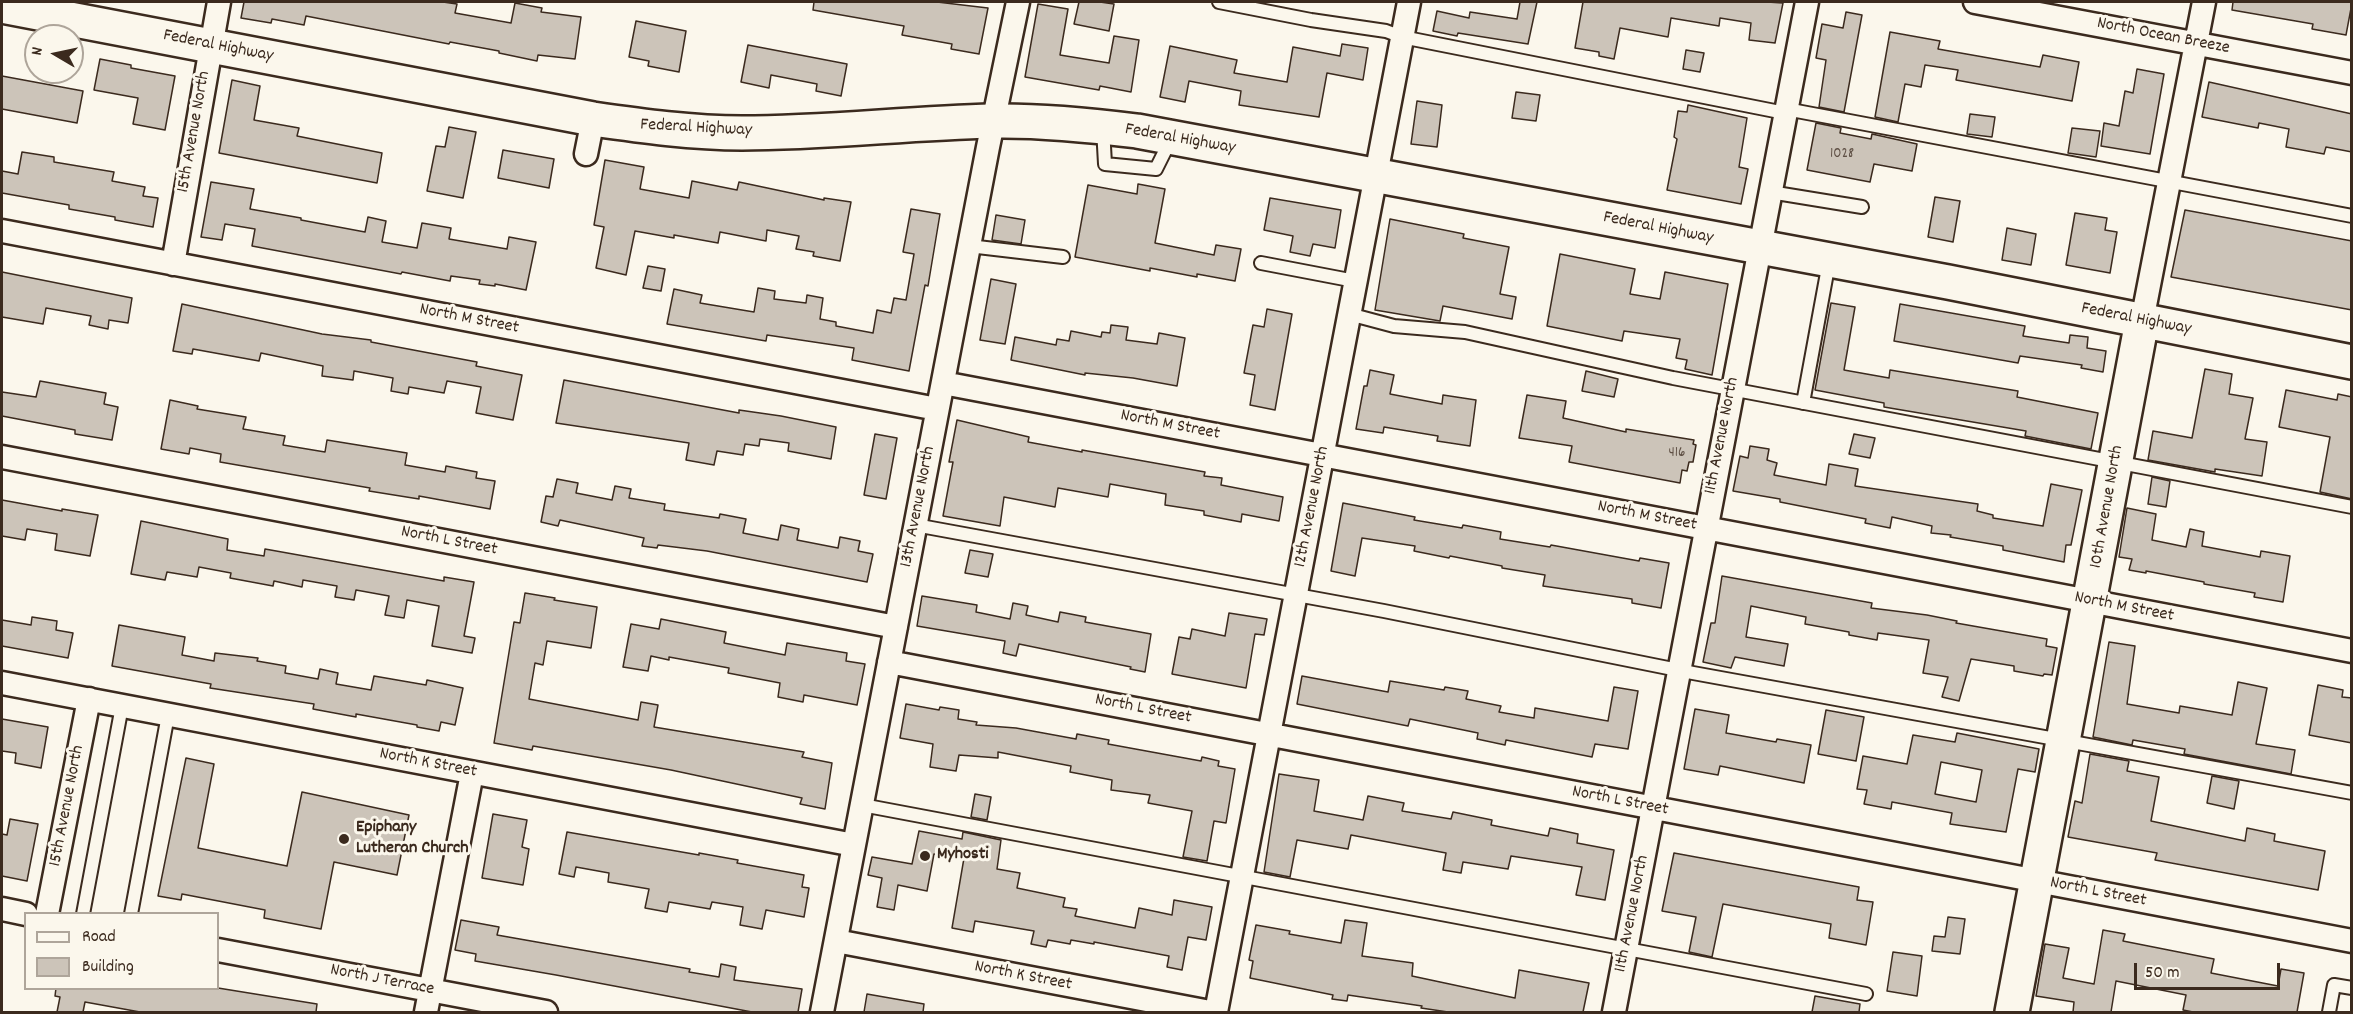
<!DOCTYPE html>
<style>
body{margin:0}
#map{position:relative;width:2353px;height:1014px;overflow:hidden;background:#fbf7ec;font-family:Dekko,sans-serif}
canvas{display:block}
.frame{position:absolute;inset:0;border:3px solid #3b2a1e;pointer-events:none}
.legend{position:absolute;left:24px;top:912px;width:195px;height:78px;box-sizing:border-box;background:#fbf7ec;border:2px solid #aea59a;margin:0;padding:8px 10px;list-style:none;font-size:18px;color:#3b2a1e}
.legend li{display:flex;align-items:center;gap:12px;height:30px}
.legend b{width:30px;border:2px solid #aea59a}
.north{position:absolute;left:24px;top:24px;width:60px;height:60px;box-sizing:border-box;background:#fbf7ec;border:2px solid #aea59a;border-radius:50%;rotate:279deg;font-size:16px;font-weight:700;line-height:24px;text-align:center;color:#3b2a1e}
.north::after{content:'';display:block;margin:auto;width:21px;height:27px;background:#3b2a1e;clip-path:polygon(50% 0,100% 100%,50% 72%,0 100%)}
.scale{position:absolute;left:2134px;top:963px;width:146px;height:27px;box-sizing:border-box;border:3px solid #3b2a1e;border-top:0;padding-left:8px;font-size:18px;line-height:21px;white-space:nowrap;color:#3b2a1e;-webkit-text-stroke:4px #fbf7ec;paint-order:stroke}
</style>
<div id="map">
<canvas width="2353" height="1014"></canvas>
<div class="frame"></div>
<ul class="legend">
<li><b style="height:8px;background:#fbf7ec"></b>Road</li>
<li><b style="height:16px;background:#ccc4b9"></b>Building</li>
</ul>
<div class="north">N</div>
<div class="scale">50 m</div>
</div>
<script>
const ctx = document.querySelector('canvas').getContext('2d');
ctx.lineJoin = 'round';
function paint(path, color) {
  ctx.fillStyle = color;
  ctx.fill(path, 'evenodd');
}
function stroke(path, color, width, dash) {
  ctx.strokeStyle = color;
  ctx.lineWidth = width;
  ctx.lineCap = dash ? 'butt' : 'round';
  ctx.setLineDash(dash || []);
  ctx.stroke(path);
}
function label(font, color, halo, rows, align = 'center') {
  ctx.font = font + ' Dekko,sans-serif';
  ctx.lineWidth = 6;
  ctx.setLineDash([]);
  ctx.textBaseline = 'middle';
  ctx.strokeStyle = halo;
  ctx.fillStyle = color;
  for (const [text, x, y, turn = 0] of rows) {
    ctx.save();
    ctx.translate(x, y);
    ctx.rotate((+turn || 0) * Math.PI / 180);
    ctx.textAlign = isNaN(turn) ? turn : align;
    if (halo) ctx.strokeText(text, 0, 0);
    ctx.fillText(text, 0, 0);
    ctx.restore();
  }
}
const building = new Path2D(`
 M244,2H443L457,4L455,13L511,23L515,3L542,8L541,12L581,17L575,59L538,55L537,61L499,53V51L450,42L449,44L306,16L304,25L272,19L271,23L241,18Z
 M814,2H937L988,8L979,54L951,49L952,44L902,35L904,26L813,10Z
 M1079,2H1100L1114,4L1109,31L1074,24Z
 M1520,2H1537L1528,44L1458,33L1457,36L1433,31L1437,11L1469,18L1470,12L1517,19Z
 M1583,2H1767L1783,3L1775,43L1749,40L1751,23L1720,18L1719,26L1671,18L1668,37L1620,28L1614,59L1599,56V52L1575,48Z
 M2233,2H2352V3L2346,35L2312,29L2313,24L2232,10Z
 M1038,4L1068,9L1060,55L1109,63L1114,36L1139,40L1131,92L1100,86L1099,90L1025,77Z
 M1846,12L1862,15L1844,112L1819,107L1826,60L1816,58L1822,24L1843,28Z
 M636,21L686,31L679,72L648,66L649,61L629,57Z
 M1890,32L1940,41L1938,49L2040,67L2043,55L2079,62L2072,101L1956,80L1958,70L1925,65L1921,87L1905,84L1898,122L1875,117Z
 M1342,44L1368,48L1363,80L1327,73L1319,117L1239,105L1241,91L1189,81L1185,102L1160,97L1170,46L1237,60L1234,73L1287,82L1293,47L1340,56Z
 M748,45L847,64L841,96L816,91L817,84L771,75L769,88L741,82Z
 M1686,50L1704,53L1700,72L1683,69Z
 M100,59L131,65V68L175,76L165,130L133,124L138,98L94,90Z
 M2137,69L2164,74L2150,154L2101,146L2104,123L2119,126L2125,91L2133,93Z
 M2,76L83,91L77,123L2,109Z
 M232,80L260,86L254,120L299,128L297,136L382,153L377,183L219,153Z
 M2209,82L2352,114V152L2326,147L2324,154L2286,147L2289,129L2259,123L2258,128L2202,117Z
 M1516,92L1540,95L1536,121L1512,118Z
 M1417,101L1442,105L1437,147L1411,144Z
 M1688,105L1747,118L1739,167L1748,169L1741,204L1667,190L1677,139L1674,137L1678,111L1687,112Z
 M1970,114L1995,117L1992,137L1967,134Z
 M1816,123L1841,128L1840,133L1871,139L1872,134L1917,144L1912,171L1874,164L1870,182L1807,170Z
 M449,127L476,132L463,198L427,191L436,146L445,147Z
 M2072,128L2100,131L2096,157L2068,153Z
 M503,150L554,159L549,188L498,178Z
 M22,152L54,157V162L114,172L112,181L145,187L143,196L158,198L153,227L115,220V217L69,209V205L2,193V171L18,174Z
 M605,160L644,167L640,189L689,198L692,181L737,190L739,182L824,200V198L851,202L840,261L813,256L814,252L796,249L799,236L767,230L766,241L720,232L718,243L674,235V238L635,231L626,275L596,268L604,227L594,225Z
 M211,182L254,189L250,209L301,218V220L365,232L368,217L386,221L382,242L417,248L422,223L451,228L449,239L507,249L509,237L536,242L526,290L495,284V286L479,284L480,280L451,276L450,281L402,272L401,274L252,246L255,229L225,224L222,240L201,237Z
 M1138,184L1165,189L1155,243L1214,255L1216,245L1241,249L1235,281L1197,274V277L1150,268V271L1075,257L1088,185L1137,194Z
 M1935,197L1960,201L1953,242L1928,237Z
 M1270,198L1341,210L1335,248L1313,244L1310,256L1290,252L1293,236L1264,230Z
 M911,209L940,214L928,286L925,285L909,371L852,360L854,348L767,335L766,341L667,324L674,289L702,295L700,303L754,312L758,288L775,291L774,299L806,303L807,295L823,298L820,319L836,322V326L873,333L877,310L891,313L894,298L906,300L914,254L903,252Z
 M2185,210L2352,241V310L2171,277Z
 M2075,213L2107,218L2105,230L2117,232L2110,273L2066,265Z
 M996,215L1025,220L1021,244L992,240Z
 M1390,219L1464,234L1463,238L1509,247L1500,294L1516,297L1512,319L1443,306L1440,321L1375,310Z
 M2007,228L2036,234L2031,265L2002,260Z
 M1560,254L1635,269L1630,294L1660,299L1665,272L1728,284L1712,375L1685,369L1687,360L1676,358L1680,339L1624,331L1622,341L1547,326Z
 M648,266L665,269L661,291L643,288Z
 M2,272L132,298L128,323L109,320L108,329L89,325L91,316L46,308L43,324L2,317Z
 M991,279L1016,284L1005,344L980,340Z
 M1831,303L1855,307L1844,370L1889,378L1890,370L2018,391L2017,397L2098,413L2091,449L2025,436L2026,431L1884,407V403L1815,390Z
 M182,304L322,334L371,340V342L477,362L476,366L522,375L513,420L476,413L481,387L447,381L444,393L409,387L408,394L391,391L393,378L354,371L353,380L322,376L323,366L261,353L259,361L193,349L192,354L173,351Z
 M1900,304L2025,326L2023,336L2069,343L2070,335L2088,337L2087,348L2106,351L2103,372L2081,368L2082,365L2020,356L2018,363L1894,341Z
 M1267,309L1292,314L1275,410L1250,405L1255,375L1244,373L1253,325L1264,327Z
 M1111,325L1128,327L1126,340L1157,344L1159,333L1185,338L1177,386L1133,378L1085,373V375L1011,360L1015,337L1056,345L1057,339L1069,341L1071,331L1101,337L1102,332L1110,333Z
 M2205,369L2232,374L2229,394L2253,398L2245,439L2267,442L2262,476L2215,469V472L2148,460L2153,431L2192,438Z
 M1370,370L1394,375L1390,394L1442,404L1443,395L1476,400L1470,446L1437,441L1438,436L1384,427L1383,433L1356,429L1364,386H1367Z
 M1586,371L1618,379L1614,397L1582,391Z
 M564,380L739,413V410L781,416L836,427L831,459L788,451L789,443L760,439L759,446L745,444L743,455L717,451L714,465L686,460L689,443L556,423Z
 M40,381L106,393L104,404L118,407L112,440L75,434V430L2,416V392L36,397Z
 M2286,390L2337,400L2338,394L2352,397V499L2320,492L2330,437L2279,427Z
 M1527,395L1566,401L1563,418L1626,432V429L1694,440L1693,444L1696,445L1693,462H1689L1687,471L1682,470L1680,483L1569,462L1572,446L1519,438Z
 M170,400L198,406L197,409L246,417L243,429L285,436L283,445L325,452L327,440L407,453L405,465L445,472L446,466L477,472L476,478L495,481L490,509L419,496V499L369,491L370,488L220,462L221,454L190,448L189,454L161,449Z
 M957,420L1029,437L1028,442L1082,452V450L1205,472L1204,476L1222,478L1221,485L1283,497L1279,521L1242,514L1241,522L1204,515V511L1165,505L1166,494L1110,484L1108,497L1058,488L1055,507L1004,497L1000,526L943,516L953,462H949Z
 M875,434L897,438L886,499L864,495Z
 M1854,434L1875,438L1870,458L1849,454Z
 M1750,446L1769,449L1767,460L1777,463L1774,475L1826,485L1829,464L1858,469L1855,486L1978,504L1977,511L1993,515V518L2043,526L2051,484L2082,490L2071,545H2066L2064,562L2003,550V546L1950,537L1951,535L1931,533L1932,526L1892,517L1890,528L1865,523L1866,519L1780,502V499L1733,491L1740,456L1748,458Z
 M2152,477L2170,481L2166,507L2148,504Z
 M557,479L578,483L576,493L612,500L615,486L631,489L629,498L665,504L664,510L719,518L720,514L746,519L743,533L778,540L781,525L799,529L797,540L838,548L840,537L860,541L858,551L873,554L867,582L707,551L658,545L657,548L642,546L644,538L560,520L558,526L541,522L546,496L553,497Z
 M2,500L62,511V509L98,515L90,556L55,550L57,534L27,529L25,540L2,536Z
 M1343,503L1415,517L1414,520L1462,528L1463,525L1501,532L1500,539L1550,547L1551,545L1639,561L1640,558L1669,563L1661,608L1632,603V599L1543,586L1545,575L1502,568V566L1450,556L1449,558L1414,551L1415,546L1362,538L1355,576L1331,571Z
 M2127,508L2156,514L2152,540L2186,547L2190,529L2204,532L2202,546L2260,557L2261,551L2290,556L2283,602L2254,597L2255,593L2204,584V582L2146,571V573L2129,570L2132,559L2119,557Z
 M141,521L228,539L227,550L264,556L265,549L444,581V577L474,582L464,636L475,638L472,653L432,646L439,606L407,600L404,618L385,615L389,596L356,590L354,600L335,597L337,586L303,580L302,587L274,581L273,586L230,578L231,573L199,567L197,577L167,572L165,580L131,574Z
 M970,550L993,554L988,577L965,573Z
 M1722,576L1872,603L1871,608L1927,615L1957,621L1956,623L2047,639L2046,646L2057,648L2052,675L2044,674L2043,676L2014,671V666L1971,659L1959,701L1942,697L1948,677L1923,673L1929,640L1878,633L1877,640L1849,635V632L1805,624L1806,617L1751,606L1746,637L1788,644L1784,666L1735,657L1731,668L1703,662L1711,623H1715Z
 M525,593L555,598L554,600L597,607L591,648L547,641L543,665L535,663L529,699L638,720L641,702L658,705L654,727L804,752L802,757L832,763L825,809L800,804L802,798L671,770L533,746L532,750L494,743L514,622L520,623Z
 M922,596L977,605L976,612L1010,619L1013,603L1028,606L1026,615L1058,622L1060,612L1086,617L1085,622L1151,634L1145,672L1130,669L1131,667L1019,644L1016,656L1003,653L1005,641L917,626Z
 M1229,613L1267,619L1264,635L1255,634L1246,688L1172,674L1179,637L1190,639L1192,629L1225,636Z
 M32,617L57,621L56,630L73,633L68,658L2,646V620L31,625Z
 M661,619L726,632L724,643L785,655L787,643L847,653L846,661L865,664L857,705L804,695L803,702L778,697L780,683L728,673L729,668L669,657V660L651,656L648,671L623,667L631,624L659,629Z
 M119,625L185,637L182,655L214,661L215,653L258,658L257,661L286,666L285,673L318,679L320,669L338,673L336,684L371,690L374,676L426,685L427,680L463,688L455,725L441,722L439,731L417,727V725L356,714V717L313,709L314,704L210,688L211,684L112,666Z
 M2109,642L2135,646L2127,704L2179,713L2180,706L2232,715L2238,682L2267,688L2256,744L2295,750L2291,774L2184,754L2185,749L2133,740L2132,745L2093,737Z
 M1302,676L1388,692L1390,681L1444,690L1445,687L1468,691L1466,699L1501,706L1499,712L1534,718L1535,708L1608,721L1614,687L1638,691L1628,749L1595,744L1592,757L1506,740L1505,745L1477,739L1478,733L1410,719L1408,726L1297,704Z
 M2318,685L2343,690L2342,697L2352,698V743L2309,735Z
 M906,704L939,710L940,707L959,710L958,719L977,722L976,725L1016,728L1076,739L1077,734L1109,740L1108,744L1201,761L1202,757L1219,761L1218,766L1235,769L1226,823L1214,821L1207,861L1183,857L1192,811L1148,803L1150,795L1111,790L1112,780L1070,772L1071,766L998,752V758L959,755L956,771L930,767L933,744L900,738Z
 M1695,709L1729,715L1726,733L1776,742L1777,739L1811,745L1804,783L1720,766L1718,775L1684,769Z
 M1826,710L1864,717L1856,761L1818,754Z
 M2,719L48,727L41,768L15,763L16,753L2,751Z
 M1957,733L2039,749L2035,772L2018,769L2006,832L1950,824L1952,813L1892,802L1891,809L1864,804L1867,790L1857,789L1863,756L1907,764L1913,735L1955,742ZM1941,762L1982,770L1976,802L1935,794Z
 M2090,754L2129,761L2127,771L2159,777L2151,821L2245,841L2247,828L2275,834L2274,841L2325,851L2318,890L2155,860L2157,853L2068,837L2075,801L2082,803Z
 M186,758L214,764L198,848L287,866L302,792L409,815L397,875L334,862L321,929L264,918L265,910L182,894L181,900L158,896Z
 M1279,774L1319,780L1314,811L1363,820L1368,796L1404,803L1402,811L1451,819L1453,812L1492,820L1491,825L1548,836L1550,828L1578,834L1577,843L1614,850L1605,900L1576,895L1582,867L1511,856L1508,869L1463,862L1461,873L1443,870L1446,853L1351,835L1348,849L1297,840L1290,877L1264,872Z
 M2212,776L2239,781L2234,809L2207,803Z
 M975,794L991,797L987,820L971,817Z
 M493,814L527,820L522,847L529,849L523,885L482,878Z
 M10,819L38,824L27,881L2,876V834L7,835Z
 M919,831L962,839L963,832L1001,840L997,869L1020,873L1017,888L1065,898L1063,907L1077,909L1075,916L1135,928L1139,908L1172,915L1174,900L1212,907L1206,940L1188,937L1182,970L1167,967L1169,956L1094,942V944L1071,940L1070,944L1048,940L1046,947L1031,944L1034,931L975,921L973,932L952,928L964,858L934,854L927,891L898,885L894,910L877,907L882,878L868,875L872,857L912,864Z
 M567,832L699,855V853L738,860L737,863L804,875L802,887L809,888L804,917L766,910L762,929L740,925L743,907L712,902L710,909L669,902L667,912L645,908L649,889L608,882L609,873L576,867L574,877L559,874Z
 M1674,853L1859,887L1857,900L1873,902L1866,945L1829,938L1831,924L1723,904L1712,957L1689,952L1696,917L1662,911Z
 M1948,917L1965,919L1960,954L1932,951L1934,936L1945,937Z
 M461,920L499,927L497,935L690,969L689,972L719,977L721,964L736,967L734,980L802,989L798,1012H752L556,975L475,961L476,954L455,950Z
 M1345,920L1367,923L1362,956L1413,963L1412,976L1515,998L1519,970L1589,983L1583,1012H1448L1421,1008L1422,1006L1348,995L1347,1001L1332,999L1333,995L1250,978L1253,961L1249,960L1256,925L1290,931L1289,934L1341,943Z
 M2103,930L2125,934L2123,941L2214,959L2211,973L2278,986L2281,969L2304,973L2297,1012H2193L2183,1010L2186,995L2116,981L2111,1012H2073L2074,1002L2036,996L2045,944L2069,948L2063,978L2094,984Z
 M1893,952L1922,956L1917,996L1887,991Z
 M56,988H218L317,1004L316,1012H140L85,1002L83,1012H57L60,997L55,996Z
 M867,994L924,1004L923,1012H864Z
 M1815,996L1860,1004L1859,1012H1812Z`);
paint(building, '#ccc4b9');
stroke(building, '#3b2a1e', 1.5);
const lane = new Path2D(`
 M1219,2L1311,20L1386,31L1402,37L1785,113
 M1786,109L2352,216
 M1103,128L1105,164L1156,169L1171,139
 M1770,192L1862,207
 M969,246L1063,257
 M1261,263L1355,281
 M1349,314L1394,326L1465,332L1673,378L2352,507
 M1803,403L1829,262
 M915,525L1384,611L1693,673L2352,793
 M862,805L1866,994
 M83,914L122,706
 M131,914L168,715
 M2329,1012L2334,985L2352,988`);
const street = new Path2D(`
 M1975,2L2352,73
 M586,154L593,119
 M2,231L937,409
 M173,264L219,2
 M2142,321L2204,2
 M943,383L2352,651
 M2,457L896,627
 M889,662L2352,941
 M2,683L854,845
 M2,909L26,914
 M47,914L89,699
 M836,941L1210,1012
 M218,950L546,1012
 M426,1012L472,773
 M822,1012L988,147L1018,2
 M1216,1012L1409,2
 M1614,1012L1807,2`);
const secondary = new Path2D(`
 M2,6L593,119C642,126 692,133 742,133C825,133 908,123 992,121C1040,120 1089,125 1137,131L1948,282L2352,362
 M2012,1012L2142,321`);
stroke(lane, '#3b2a1e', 16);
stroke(street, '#3b2a1e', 27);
stroke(secondary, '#3b2a1e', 38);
stroke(lane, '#fbf7ec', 12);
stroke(street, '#fbf7ec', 22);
stroke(secondary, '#fbf7ec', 33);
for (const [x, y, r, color] of [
 [344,839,6,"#3b2a1e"],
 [925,856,6,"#3b2a1e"]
]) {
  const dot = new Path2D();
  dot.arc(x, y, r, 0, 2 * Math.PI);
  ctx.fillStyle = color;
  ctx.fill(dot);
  stroke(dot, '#fbf7ec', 2);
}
label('15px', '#5f5045', null, [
 ["1028",1842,155],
 ["416",1677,454]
]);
label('18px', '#3b2a1e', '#fbf7ec', [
 ["North Ocean Breeze",2163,37,11],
 ["Federal Highway",218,47,11],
 ["Federal Highway",696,129,3],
 ["15th Avenue North",195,132,-80],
 ["Federal Highway",1180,140,10],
 ["Federal Highway",1658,229,11],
 ["North M Street",469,320,11],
 ["Federal Highway",2136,320,11],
 ["North M Street",1170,426,11],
 ["11th Avenue North",1723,436,-79],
 ["13th Avenue North",919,507,-79],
 ["12th Avenue North",1313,507,-79],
 ["10th Avenue North",2108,507,-80],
 ["North M Street",1647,517,11],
 ["North L Street",449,542,11],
 ["North M Street",2124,608,11],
 ["North L Street",1143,710,11],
 ["North K Street",428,764,11],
 ["North L Street",1620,802,11],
 ["15th Avenue North",68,806,-79],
 ["North L Street",2098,893,11],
 ["11th Avenue North",1633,914,-79],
 ["North K Street",1023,977,11],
 ["North J Terrace",382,981,11]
]);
label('bold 18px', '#3b2a1e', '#fbf7ec', [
 ["Epiphany",356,829],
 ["Lutheran Church",356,850],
 ["Myhosti",937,856]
], 'left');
</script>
